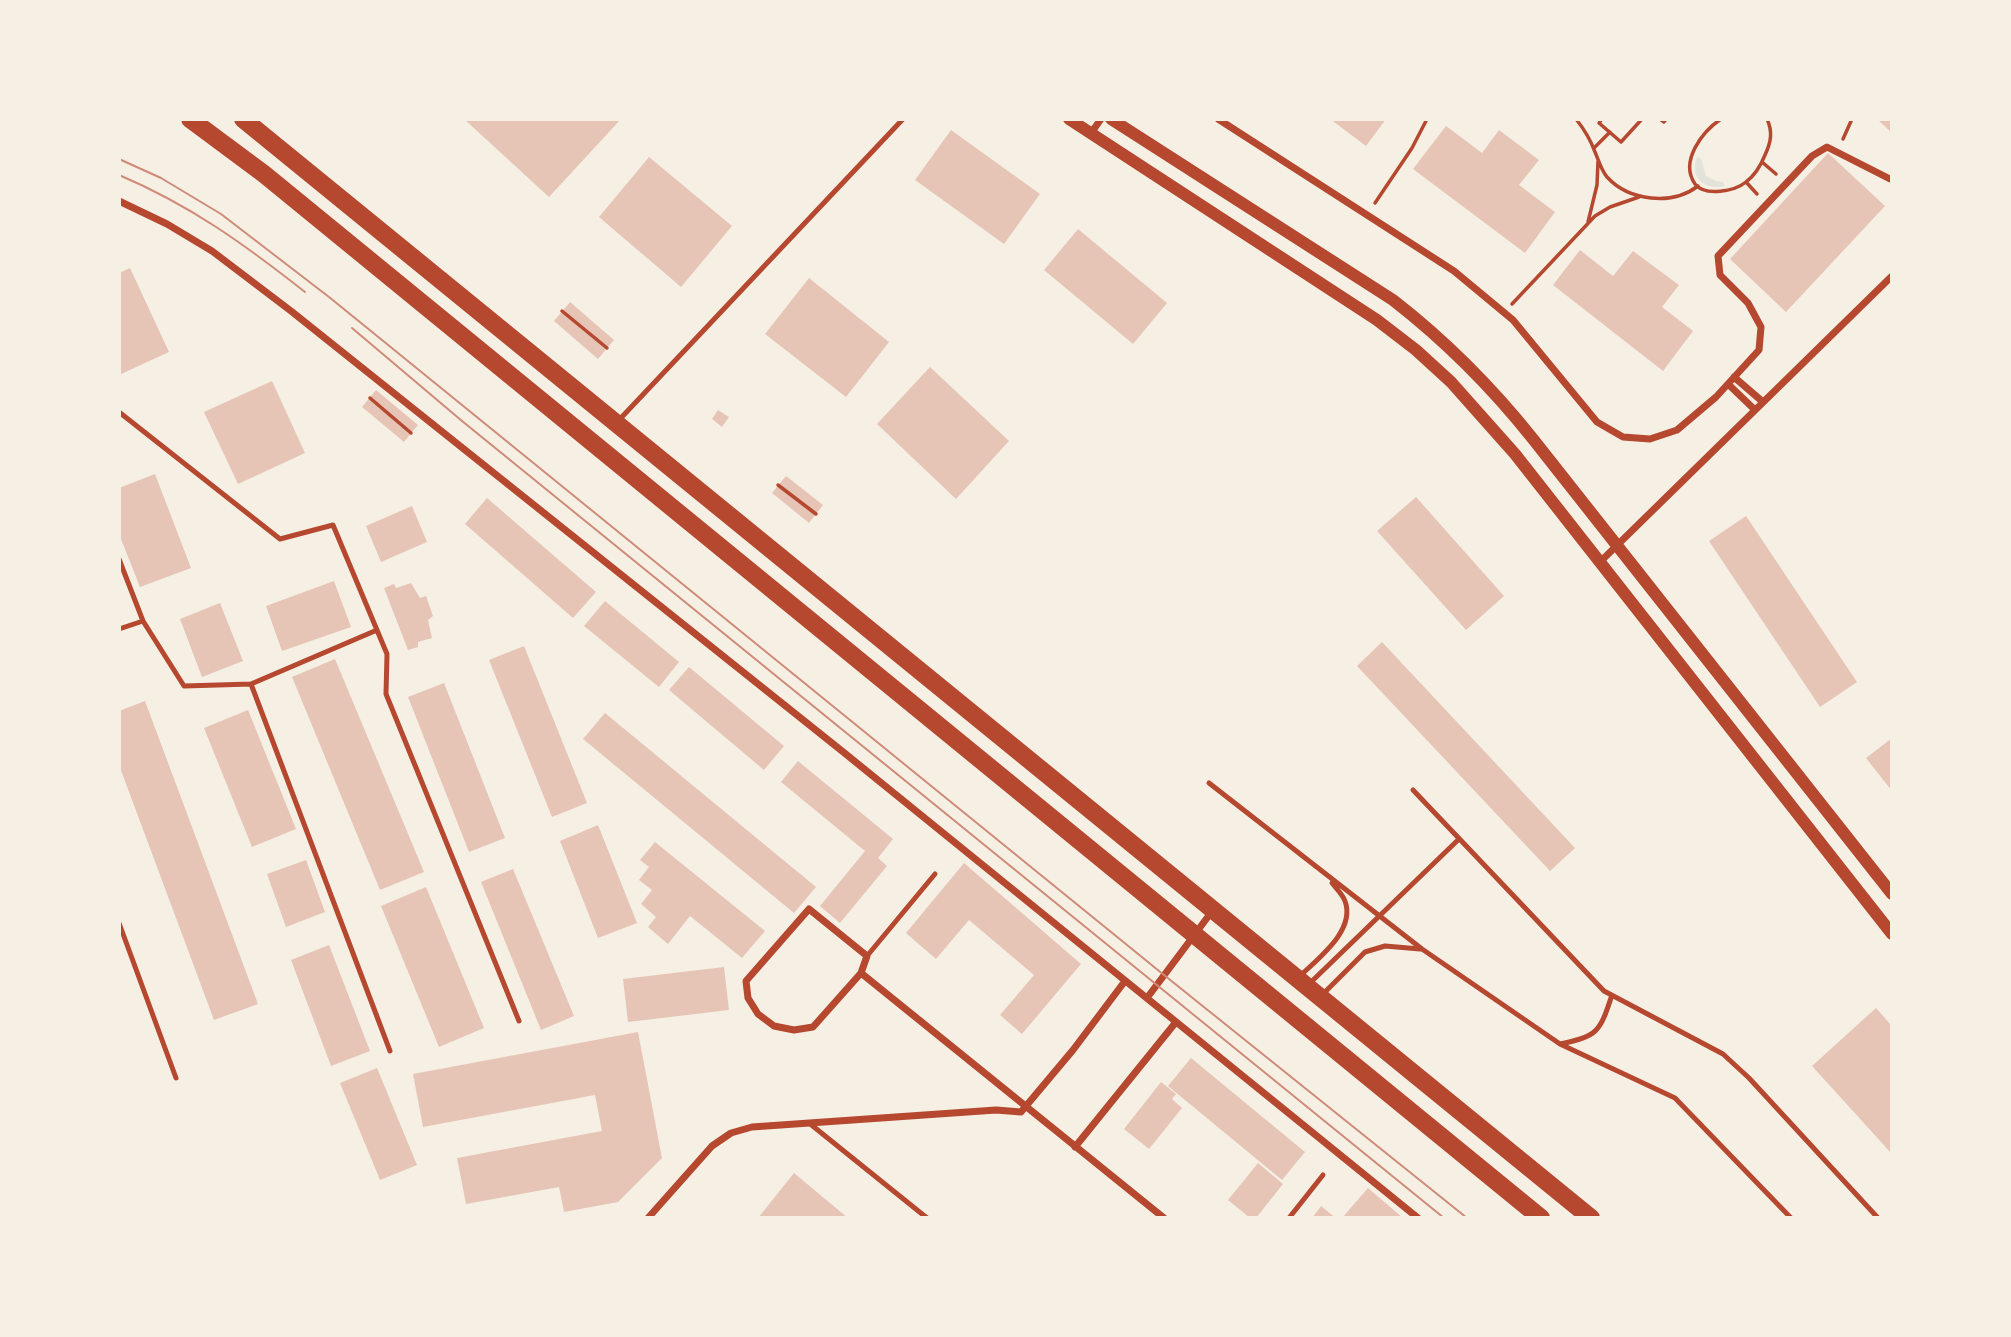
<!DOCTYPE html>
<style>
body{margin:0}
#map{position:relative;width:2011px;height:1337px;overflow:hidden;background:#f6efe4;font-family:Montserrat,sans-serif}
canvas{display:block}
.frame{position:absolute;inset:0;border:121px solid #f6efe4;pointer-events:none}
</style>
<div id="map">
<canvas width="2011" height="1337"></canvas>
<div class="frame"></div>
</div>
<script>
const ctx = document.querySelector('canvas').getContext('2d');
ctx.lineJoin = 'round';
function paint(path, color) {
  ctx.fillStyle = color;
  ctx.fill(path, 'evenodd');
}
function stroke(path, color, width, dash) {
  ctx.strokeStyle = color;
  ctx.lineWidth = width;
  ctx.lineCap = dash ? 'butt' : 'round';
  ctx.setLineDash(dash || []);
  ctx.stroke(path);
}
paint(new Path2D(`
 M1697,157L1701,158L1706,176L1716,181L1723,182L1725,186C1705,191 1689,178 1697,157Z`), '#e2e4dc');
paint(new Path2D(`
 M464,119H621L549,197Z
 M1330,119H1386L1366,146Z
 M1877,119H1892V133Z
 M1446,126L1482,153L1499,130L1539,160L1519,185L1555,212L1525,253L1413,169Z
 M951,130L1040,194L1004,244L915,180Z
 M1828,153L1885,206L1786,312L1730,259Z
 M649,157L732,226L681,287L599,217Z
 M1078,229L1167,303L1133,344L1044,270Z
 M1580,250L1613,276L1633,251L1679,285L1662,307L1693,331L1663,371L1553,285Z
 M130,268L169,352L119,375V273Z
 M809,278L889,342L846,397L765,334Z
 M570,302L614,340L598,359L554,321Z
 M930,367L1009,441L956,499L877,424Z
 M272,381L305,453L238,484L204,412Z
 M376,390L418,425L404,442L362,407Z
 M718,410L729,417L722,427L712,419Z
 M155,474L191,568L140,587L119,534V488Z
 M786,476L823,505L809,523L772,493Z
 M1416,497L1504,596L1466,630L1377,531Z
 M487,498L596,592L573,618L465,524Z
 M412,506L427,542L381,562L366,526Z
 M1746,516L1857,682L1820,707L1709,541Z
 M334,581L351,627L282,651L266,606Z
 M411,583L420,598L426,596L433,616L428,620L432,638L418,642V647L408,650L384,588L394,584L396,588Z
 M605,601L679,662L659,687L584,626Z
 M220,603L243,661L202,677L180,619Z
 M1382,642L1575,848L1550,871L1357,666Z
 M524,646L587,803L552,817L489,660Z
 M335,659L424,872L380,890L292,677Z
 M689,667L784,746L764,770L669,690Z
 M444,683L505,838L469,852L408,697Z
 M145,701L258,1004L214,1020L119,765V711Z
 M248,710L296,829L252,847L204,728Z
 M605,713L816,887L794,913L583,739Z
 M1892,738V791L1866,758Z
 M798,761L893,839L878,858L887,866L840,923L820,906L865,851L781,782Z
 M598,825L637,923L598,938L560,841Z
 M655,842L765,931L742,958L690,916L668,944L648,927L656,917L641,904L652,890L639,880L649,867L640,860Z
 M306,860L325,912L286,927L267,874Z
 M964,863L1081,964L1022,1034L1000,1015L1034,975L969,920L936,959L906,933Z
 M513,869L574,1016L541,1030L481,882Z
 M426,887L484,1028L439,1047L381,906Z
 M329,945L370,1051L331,1066L291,960Z
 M724,967L729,1010L628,1022L623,979Z
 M1876,1008L1892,1026V1154L1812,1066Z
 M638,1032L662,1158L618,1202L564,1212L559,1187L466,1204L457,1158L602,1131L595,1095L423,1127L413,1074Z
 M1191,1058L1305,1152L1282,1180L1168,1086Z
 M377,1068L417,1165L380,1180L340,1083Z
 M1161,1082L1176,1094L1172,1099L1182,1108L1149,1149L1124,1129Z
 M1258,1163L1283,1184L1256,1218H1250L1228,1200Z
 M794,1173L848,1218H758Z
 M1368,1188L1403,1218H1342Z
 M1321,1206L1336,1218H1312Z`), '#e6c5b7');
stroke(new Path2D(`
 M1576,119C1584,129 1591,141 1595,152C1599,161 1601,170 1607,177C1629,201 1672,206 1698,186
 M1602,119L1599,123L1621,142L1642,119
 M1660,119L1664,122L1666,119
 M1721,119C1703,131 1679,161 1695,184C1705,197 1735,191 1746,182C1754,176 1761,165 1765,155C1771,142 1773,132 1767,119
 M1843,139L1852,119
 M1594,148L1610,132
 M1762,162L1776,174
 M1746,182L1757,194
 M1375,203L1412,148L1427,119
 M1588,222L1597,185L1598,161
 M1512,304L1595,216L1610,207L1639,197
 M562,311L607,348
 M370,398L411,433
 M778,485L816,514`), '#b5482f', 3.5);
stroke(new Path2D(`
 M119,412L280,539L333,525L387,654L386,694L519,1021
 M619,420L903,119
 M119,559L143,621L119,629
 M143,621L184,686L251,684L390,1051
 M251,684L377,630
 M1209,783L1422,949L1560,1044L1675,1098L1791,1218
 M1413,790L1604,991L1723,1054L1749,1078L1878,1218
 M119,923L176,1078
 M867,956L935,874
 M1299,977C1317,959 1356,931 1345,901C1343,895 1336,888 1332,883
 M1309,984L1459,839
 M1322,995L1365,952L1385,946L1420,949
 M1560,1044C1599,1036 1600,1031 1612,995
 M809,1123L927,1218
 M1289,1218L1323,1175`), '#b5482f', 5);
stroke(new Path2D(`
 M1218,119L1454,271L1513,320L1597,422L1623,437L1650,439L1677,430L1716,397L1759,350L1761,327L1748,303L1720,275L1718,256L1812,156L1827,147L1892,180
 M1091,133L1101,119
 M119,201L167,224L212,251L291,311L842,751L1418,1218
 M1734,377L1763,402
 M1728,384L1755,410
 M1600,562L1892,276
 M809,909L867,956L861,973L813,1027L794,1030L774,1026L758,1014L748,998L746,981Z
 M861,973L1164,1218
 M1147,998L1213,910
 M1075,1147L1176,1022
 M648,1218L712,1146L731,1133L752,1127L996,1110L1021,1112L1073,1050L1125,981`), '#b5482f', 7);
stroke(new Path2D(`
 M1069,119L1377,320L1416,350L1451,382L1515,454L1892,934
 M1111,119L1393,300C1447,342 1490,385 1533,439L1892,894`), '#b5482f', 12);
stroke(new Path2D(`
 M190,119L264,174L1541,1218
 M243,119L1591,1218`), '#b5482f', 18);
stroke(new Path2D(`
 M119,159L161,178L221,214L329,297L1164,975L1467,1218
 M119,175C190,205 244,244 305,292
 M352,328L462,421L1444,1218`), '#cf8b77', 2);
</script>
